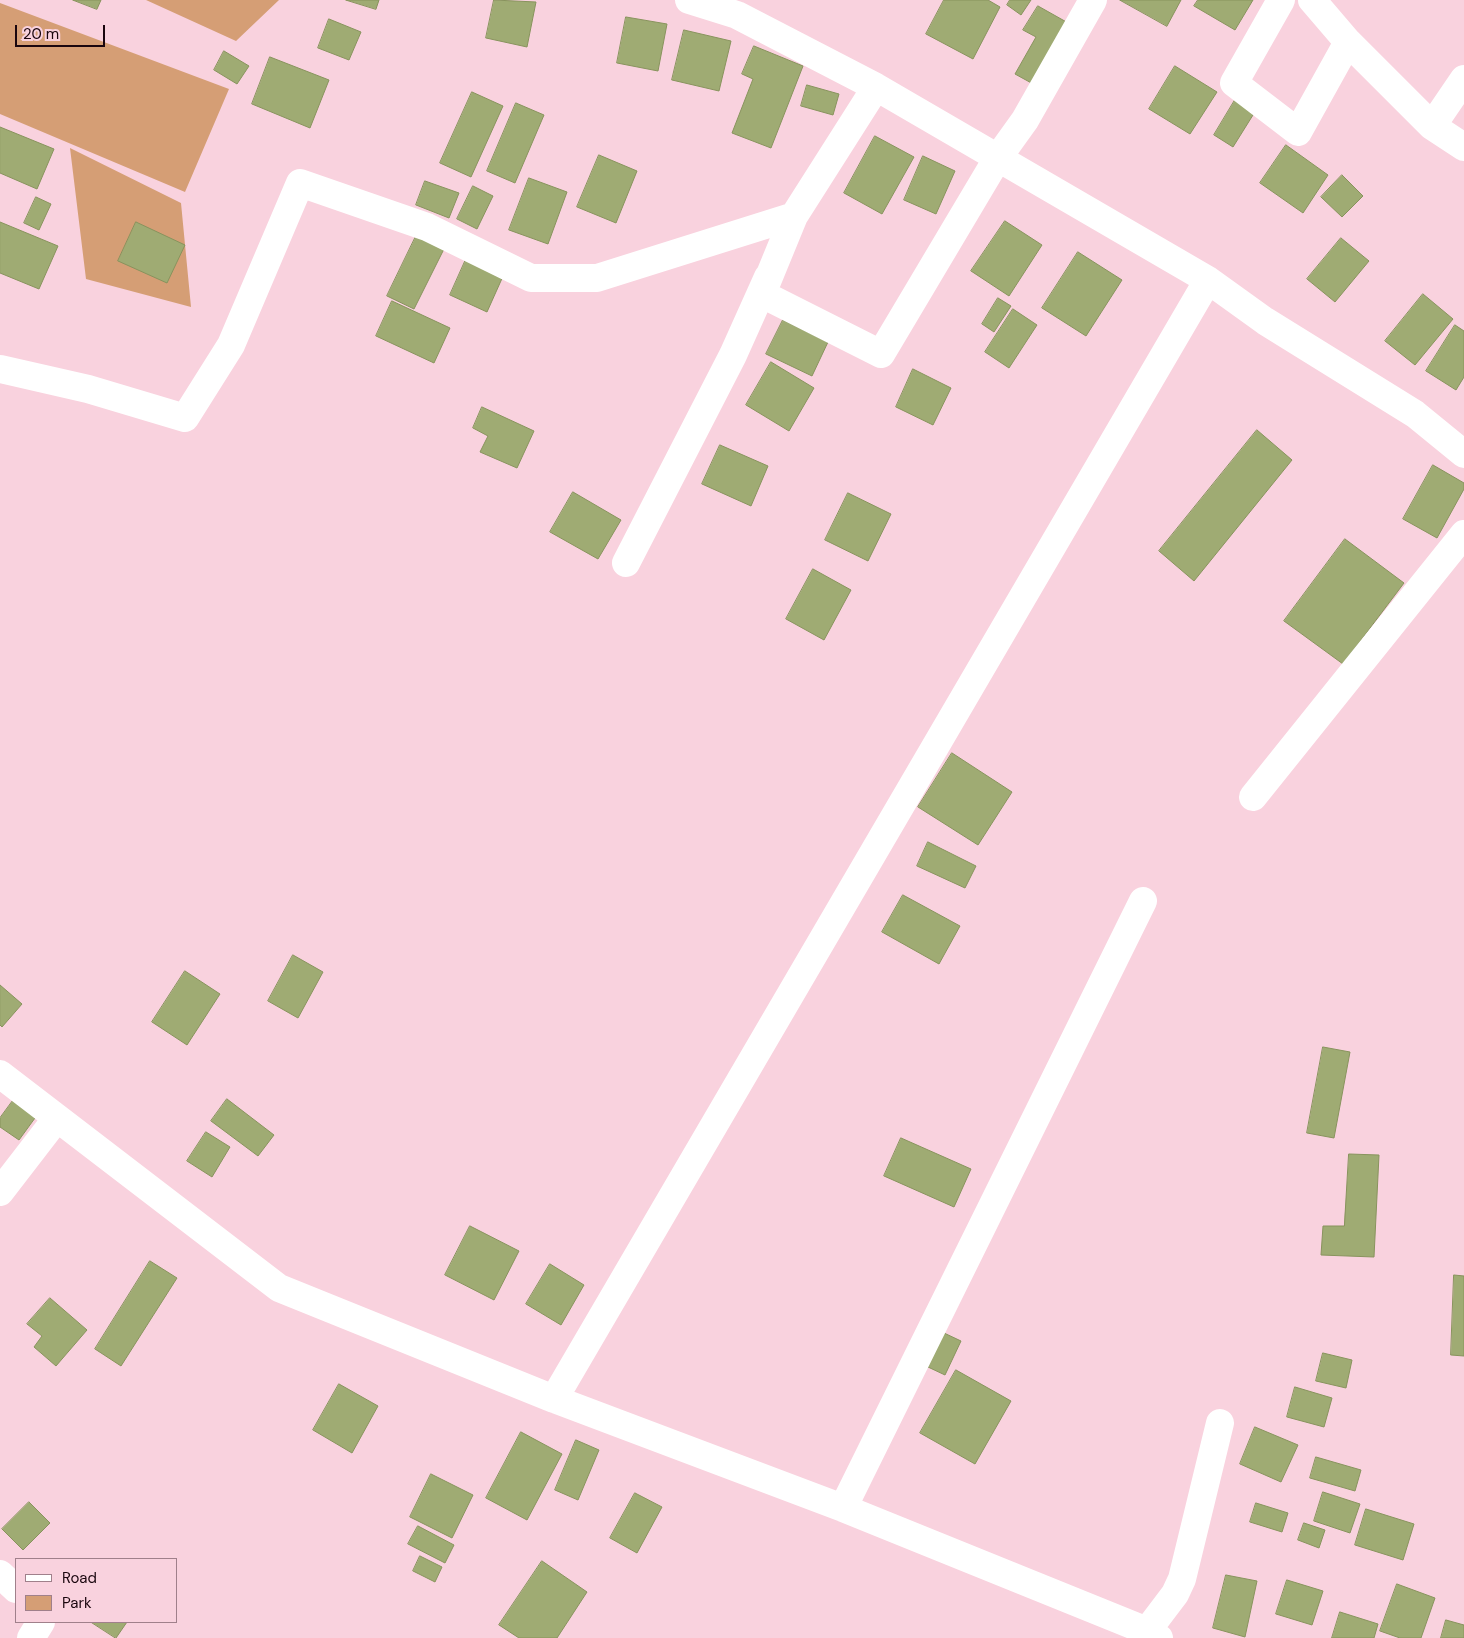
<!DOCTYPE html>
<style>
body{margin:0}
#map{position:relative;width:1464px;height:1638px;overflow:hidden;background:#f9d2de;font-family:"DM Sans",sans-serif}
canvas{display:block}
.legend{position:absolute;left:15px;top:1558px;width:162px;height:65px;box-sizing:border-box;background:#f9d2de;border:1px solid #a0808b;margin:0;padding:6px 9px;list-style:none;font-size:15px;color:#1a060e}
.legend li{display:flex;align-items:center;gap:10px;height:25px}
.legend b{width:25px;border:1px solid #a0808b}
.scale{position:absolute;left:15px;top:25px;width:90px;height:22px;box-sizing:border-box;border:2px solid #1a060e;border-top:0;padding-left:6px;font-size:15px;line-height:18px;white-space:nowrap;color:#1a060e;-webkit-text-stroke:4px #f9d2de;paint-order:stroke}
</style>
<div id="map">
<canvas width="1464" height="1638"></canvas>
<ul class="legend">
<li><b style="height:6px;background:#fff"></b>Road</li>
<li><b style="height:14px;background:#d59e75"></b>Park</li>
</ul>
<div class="scale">20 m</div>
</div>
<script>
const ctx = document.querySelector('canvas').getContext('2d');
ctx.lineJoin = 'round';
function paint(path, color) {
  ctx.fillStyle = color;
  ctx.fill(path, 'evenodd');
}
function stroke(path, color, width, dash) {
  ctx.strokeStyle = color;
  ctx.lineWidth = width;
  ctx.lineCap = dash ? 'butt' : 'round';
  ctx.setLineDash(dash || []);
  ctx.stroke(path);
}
paint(new Path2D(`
 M146,0H279L236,41Z
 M0,3L229,89L185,192L0,114Z
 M70,148L181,203L191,307L86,279Z`), '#d59e75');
const building = new Path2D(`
 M73,0H101L97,9Z
 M346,0H379L376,9Z
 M494,0L536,2L527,47L486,38Z
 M944,0H988L1000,7L973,59L926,34Z
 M1010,0H1031L1021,15L1007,5Z
 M1120,0H1181L1167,26Z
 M1198,0H1253L1235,30L1194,6Z
 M1038,6L1070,24L1035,85L1015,74L1036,37L1023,30Z
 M626,17L667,24L658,71L617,63Z
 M329,19L361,32L349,60L318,48Z
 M684,30L731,41L719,91L672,80Z
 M754,46L803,66L771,148L732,133L753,79L742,74Z
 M224,51L249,66L237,84L214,70Z
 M270,57L329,80L310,128L252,104Z
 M1175,66L1217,92L1190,134L1149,109Z
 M807,85L839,94L833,115L801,106Z
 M472,92L503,106L471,177L440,163Z
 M1238,95L1258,107L1233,147L1214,135Z
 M516,103L544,115L515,183L487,171Z
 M0,127L54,149L37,189L0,173Z
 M875,136L914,157L882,214L844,193Z
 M1286,145L1328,175L1303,213L1260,183Z
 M599,155L637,171L616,223L577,207Z
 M923,156L955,171L936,214L904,200Z
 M1342,175L1363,196L1342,217L1321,197Z
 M529,178L567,192L548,244L509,230Z
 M425,181L459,193L449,218L416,205Z
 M473,186L493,196L477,229L457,219Z
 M36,197L51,204L39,230L24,223Z
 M1005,221L1042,245L1009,296L971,271Z
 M0,222L58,246L39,289L0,273Z
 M136,222L185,245L167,283L118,261Z
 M418,232L446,245L414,309L387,296Z
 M1341,238L1369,261L1335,302L1307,279Z
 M1078,252L1122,280L1086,336L1042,308Z
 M467,257L504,274L487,312L450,295Z
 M1423,294L1453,319L1415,365L1385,341Z
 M998,298L1011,306L994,332L982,324Z
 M392,301L450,328L434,363L376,336Z
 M1013,309L1037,325L1009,368L985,352Z
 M783,320L828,342L812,376L766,354Z
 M1455,325L1464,331V377L1456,390L1426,371Z
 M771,362L814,388L789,431L746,405Z
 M913,369L951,388L933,425L896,407Z
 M482,407L534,431L517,468L480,452L488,436L473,428Z
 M1257,430L1292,460L1194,581L1159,551Z
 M720,445L768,466L751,506L702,484Z
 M1433,465L1464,483V489L1437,538L1403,519Z
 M573,492L621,520L598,559L550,532Z
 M848,493L891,514L868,561L825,540Z
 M1345,539L1404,583L1343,664L1284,621Z
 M813,569L851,590L824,640L786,619Z
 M952,753L1012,792L978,845L918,807Z
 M928,842L976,866L965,888L917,866Z
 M903,895L960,926L939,964L882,932Z
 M293,955L323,972L298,1018L268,1001Z
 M185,971L220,994L187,1045L152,1022Z
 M0,985L22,1004L2,1027L0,1025Z
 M1323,1047L1350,1052L1334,1138L1307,1133Z
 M20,1091L43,1107L19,1140L0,1127V1118Z
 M227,1099L274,1135L258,1156L211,1121Z
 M206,1132L230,1147L212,1177L187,1161Z
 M901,1138L971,1169L954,1207L884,1176Z
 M1349,1154L1379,1155L1374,1257L1321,1255L1323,1226H1344Z
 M470,1226L519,1251L494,1300L445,1275Z
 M150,1261L177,1278L121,1366L95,1349Z
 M550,1264L584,1285L561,1325L526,1304Z
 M1454,1275L1464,1276V1356L1451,1355Z
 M50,1298L87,1330L56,1366L34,1347L42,1336L27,1324Z
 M944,1333L961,1341L945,1375L928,1367Z
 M1323,1353L1352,1360L1346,1388L1316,1381Z
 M956,1370L1011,1401L975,1464L920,1433Z
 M339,1384L378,1406L352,1453L313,1430Z
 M1295,1387L1332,1398L1324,1427L1287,1417Z
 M1255,1427L1298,1445L1281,1482L1240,1464Z
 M521,1432L562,1454L527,1520L486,1498Z
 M576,1440L599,1450L578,1500L555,1490Z
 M1316,1457L1361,1470L1355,1491L1310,1478Z
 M431,1474L473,1495L452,1538L410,1517Z
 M1323,1492L1360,1504L1350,1533L1314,1521Z
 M635,1493L662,1507L637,1553L610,1538Z
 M29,1502L50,1523L23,1550L2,1529Z
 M1256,1503L1288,1513L1282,1532L1250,1522Z
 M1366,1509L1414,1524L1403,1560L1355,1545Z
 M1304,1523L1325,1530L1319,1548L1298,1540Z
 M418,1526L454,1545L445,1563L408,1544Z
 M420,1556L442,1567L435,1582L413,1571Z
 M542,1561L587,1592L557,1638H519L499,1625Z
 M1226,1575L1257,1581L1245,1637L1213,1628Z
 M1287,1580L1323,1591L1312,1625L1276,1614Z
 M1397,1584L1435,1598L1421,1638H1400L1380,1631Z
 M1340,1612L1378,1624L1374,1638H1332Z
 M1446,1620L1464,1625V1638H1441Z
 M91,1622H127L116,1638Z`);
paint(building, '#9fab73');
stroke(building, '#88935d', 1);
stroke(new Path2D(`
 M689,0L737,15L876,87L1208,280L1265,321L1415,414L1464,454
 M1281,0L1234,83L1298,132L1348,42
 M1312,0L1348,42L1432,126L1464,79
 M1432,126L1464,147
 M794,216L762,294L881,354L997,159L1025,120L1093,0
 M0,369L88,389L185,418L231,345L300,183L427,227L531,278H597L794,216L876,87
 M626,563L733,355L768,277
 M1253,797L1464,534
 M0,1074L279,1288L554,1399L843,1508L1147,1631L1159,1638
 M0,1192L57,1118
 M554,1399L1208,280
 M843,1508L1143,901
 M0,1574L16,1589
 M1147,1631L1175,1594L1182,1579L1220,1423
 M31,1638L41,1622`), '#fff', 28);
</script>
